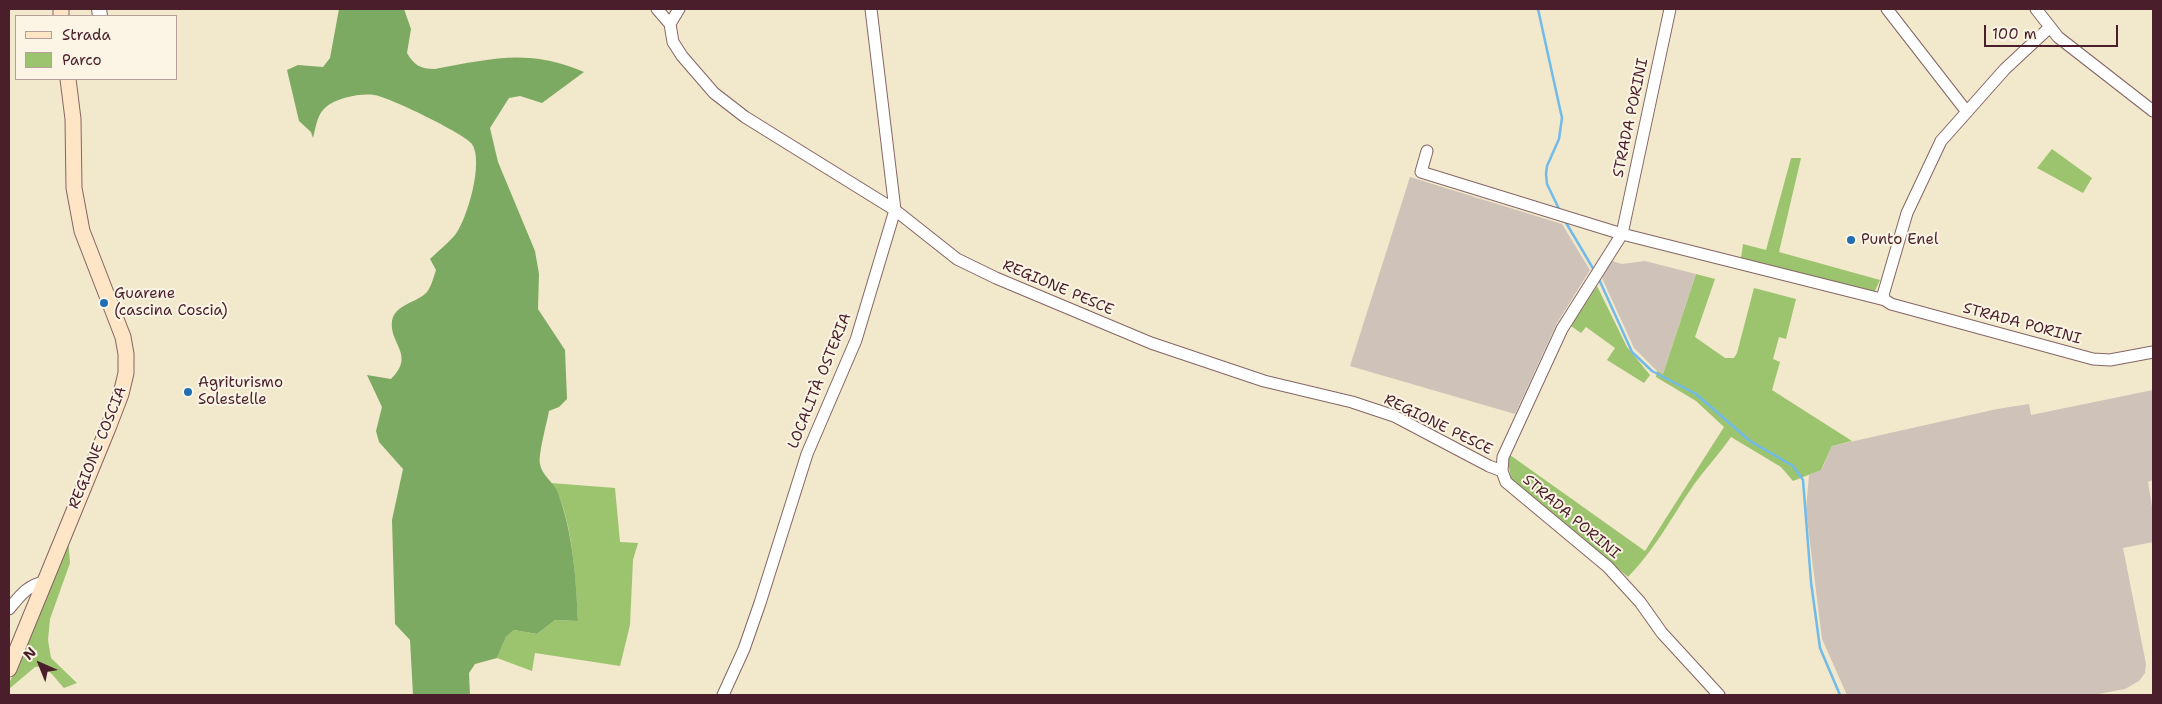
<!DOCTYPE html>
<meta charset="utf-8">
<style>
body{margin:0}
#map{position:relative;width:2162px;height:704px;overflow:hidden;background:#f2e8cc;font-family:"Shantell Sans",sans-serif}
canvas{display:block}
.frame{position:absolute;inset:0;border:10px solid #4a1f2b;pointer-events:none}
.legend{position:absolute;left:15px;top:15px;width:162px;height:65px;box-sizing:border-box;background:#fcf5e5;border:1px solid #b59f9b;margin:0;padding:6px 9px;list-style:none;font-size:15px;color:#4a1f2b}
.legend li{display:flex;align-items:center;gap:10px;height:25px}
.legend b{width:25px;border:1px solid #b59f9b}
.north{position:absolute;left:15px;top:639px;width:50px;height:50px;-webkit-text-stroke:4px #fcf5e5;paint-order:stroke;rotate:316deg;font-size:14px;font-weight:700;line-height:20px;text-align:center;color:#4a1f2b}
.north::after{content:'';display:block;margin:auto;width:18px;height:22px;background:#4a1f2b;clip-path:polygon(50% 0,100% 100%,50% 72%,0 100%)}
.scale{position:absolute;left:1984px;top:25px;width:134px;height:22px;box-sizing:border-box;border:2px solid #4a1f2b;border-top:0;padding-left:6px;font-size:15px;line-height:18px;white-space:nowrap;color:#4a1f2b;-webkit-text-stroke:4px #fcf5e5;paint-order:stroke}
</style>
<div id="map">
<canvas width="2162" height="704"></canvas>
<div class="frame"></div>
<ul class="legend">
<li><b style="height:6px;background:#fee5c5"></b>Strada</li>
<li><b style="height:14px;background:#9cc46f"></b>Parco</li>
</ul>
<div class="north">N</div>
<div class="scale">100 m</div>
</div>
<script>
const ctx = document.querySelector('canvas').getContext('2d');
ctx.lineJoin = 'round';
function paint(path, color) {
  ctx.fillStyle = color;
  ctx.fill(path, 'evenodd');
}
function stroke(path, color, width, dash) {
  ctx.strokeStyle = color;
  ctx.lineWidth = width;
  ctx.lineCap = dash ? 'butt' : 'round';
  ctx.setLineDash(dash || []);
  ctx.stroke(path);
}
function label(font, color, halo, rows, align = 'center') {
  ctx.font = font + ' "Shantell Sans",sans-serif';
  ctx.lineWidth = 4;
  ctx.setLineDash([]);
  ctx.textBaseline = 'middle';
  ctx.strokeStyle = halo;
  ctx.fillStyle = color;
  for (const [text, x, y, turn = 0] of rows) {
    ctx.save();
    ctx.translate(x, y);
    ctx.rotate((+turn || 0) * Math.PI / 180);
    ctx.textAlign = isNaN(turn) ? turn : align;
    if (halo) ctx.strokeText(text, 0, 0);
    ctx.fillText(text, 0, 0);
    ctx.restore();
  }
}
paint(new Path2D(`
 M1410,177L1562,224L1590,270L1557,323L1515,414L1350,366Z
 M1612,261L1622,264L1645,261L1696,274L1663,374L1657,371L1634,348L1602,278Z
 M2153,390V480L2148,482L2153,513V542L2123,548L2146,664L2145,673L2139,681L2125,689L2093,695H1847L1822,639L1806,510L1809,475L1822,469L1832,446L1997,409L2029,404L2031,415Z`), '#cec2b9');
paint(new Path2D(`
 M2052,149L2092,178L2083,193L2037,168Z
 M1791,158H1801L1779,252L1880,280L1874,293L1741,258L1743,244L1766,250Z
 M1696,274L1715,279L1695,337L1725,358H1734L1737,353L1754,288L1796,299L1786,339L1779,337L1773,359L1780,362L1772,390L1852,441L1832,446L1821,470L1793,481L1781,467L1731,437C1720,453 1707,467 1695,483C1672,516 1657,547 1628,577L1511,478L1508,462L1510,455L1645,551L1724,427L1696,401L1656,377L1657,371L1663,374Z
 M1597,286L1627,347L1650,375L1644,383L1607,360L1615,348L1586,327L1581,333L1571,326Z
 M551,483L615,488L620,542L638,543L633,560L630,625L620,666L535,653L532,671L497,658L506,637L514,630L537,634L555,620L578,621C576,586 573,510 551,483Z
 M68,537L70,563L50,619L48,640L51,658L77,683L64,688C56,680 48,665 35,667L9,689V684Z`), '#9cc46f');
paint(new Path2D(`
 M339,9H404L411,29L407,53C414,65 420,69 435,69C491,59 528,48 584,72L542,103L520,96L509,98L490,128L498,162L535,251L539,274L538,309L565,350L567,399L559,407L549,411C547,422 538,455 540,464C542,476 554,482 558,493C573,533 576,578 578,621L555,620L537,634L514,630L506,637L497,658L475,664L469,673L470,695H413L410,640L395,624L392,520L403,469L379,442L376,431L382,407L367,375L391,379C416,355 389,344 392,321C395,304 417,303 427,292C431,287 434,276 436,270L430,259C438,251 447,244 455,235C467,220 484,162 472,144C465,134 387,96 374,95C361,93 336,98 326,107C317,114 316,127 313,138L311,132L299,121L287,70L298,65L323,67L330,58Z`), '#7daa62');
stroke(new Path2D(`
 M1538,9L1562,118L1559,139L1547,166L1546,174L1547,184L1560,211
 M1565,221L1594,270
 M1598,277L1632,352L1652,371L1696,394L1750,441L1793,466L1803,480L1811,582L1820,648L1840,695`), '#71bae9', 2.5);
const minor = new Path2D(`
 M657,9L670,24
 M1670,9L1622,234L1562,329L1503,457L1502,471L1506,482L1608,567L1640,602L1662,633L1719,695
 M1887,9L1967,112
 M2036,9L2058,37L2153,111
 M670,24L673,42L682,56L714,93L745,117L895,210L957,259L996,278L1151,343L1264,381L1352,402L1394,416L1489,466L1502,471
 M670,24L679,9
 M2049,28L2005,69L1941,141L1907,213L1883,295L1885,300L1891,304L2093,359L2110,360L2153,352
 M1427,151L1421,172L1622,234L1885,300
 M9,609C20,596 27,585 45,582
 M723,695L744,649L760,603L807,454L856,340L895,210L871,9`);
const tertiary = new Path2D(`
 M99,9L100,16`);
const secondary = new Path2D(`
 M61,9V16
 M9,669L108,428L121,394L126,373V354L123,337L82,231L74,188L73,119L68,79`);
stroke(minor, '#856563', 13);
stroke(tertiary, '#856563', 16);
stroke(secondary, '#856563', 17);
stroke(minor, '#fff', 11);
stroke(tertiary, '#fff', 14);
stroke(secondary, '#fee5c5', 15);
for (const [x, y, r, color] of [
 [1851,240,5,"#1f6fb2"],
 [104,303,5,"#1f6fb2"],
 [188,392,5,"#1f6fb2"]
]) {
  const dot = new Path2D();
  dot.arc(x, y, r, 0, 2 * Math.PI);
  ctx.fillStyle = color;
  ctx.fill(dot);
  stroke(dot, '#fcf5e5', 2);
}
label('15px', '#4a1f2b', '#fcf5e5', [
 ["STRADA PORINI",1631,118,-78],
 ["REGIONE PESCE",1058,288,23],
 ["STRADA PORINI",2022,324,15],
 ["LOCALITÀ OSTERIA",820,381,-68],
 ["REGIONE PESCE",1438,425,26],
 ["REGIONE COSCIA",98,448,-68],
 ["STRADA PORINI",1571,517,40]
]);
label('15px', '#4a1f2b', '#fcf5e5', [
 ["Punto Enel",1861,240],
 ["Guarene",114,294],
 ["(cascina Coscia)",114,311],
 ["Agriturismo",198,383],
 ["Solestelle",198,400]
], 'left');
</script>
